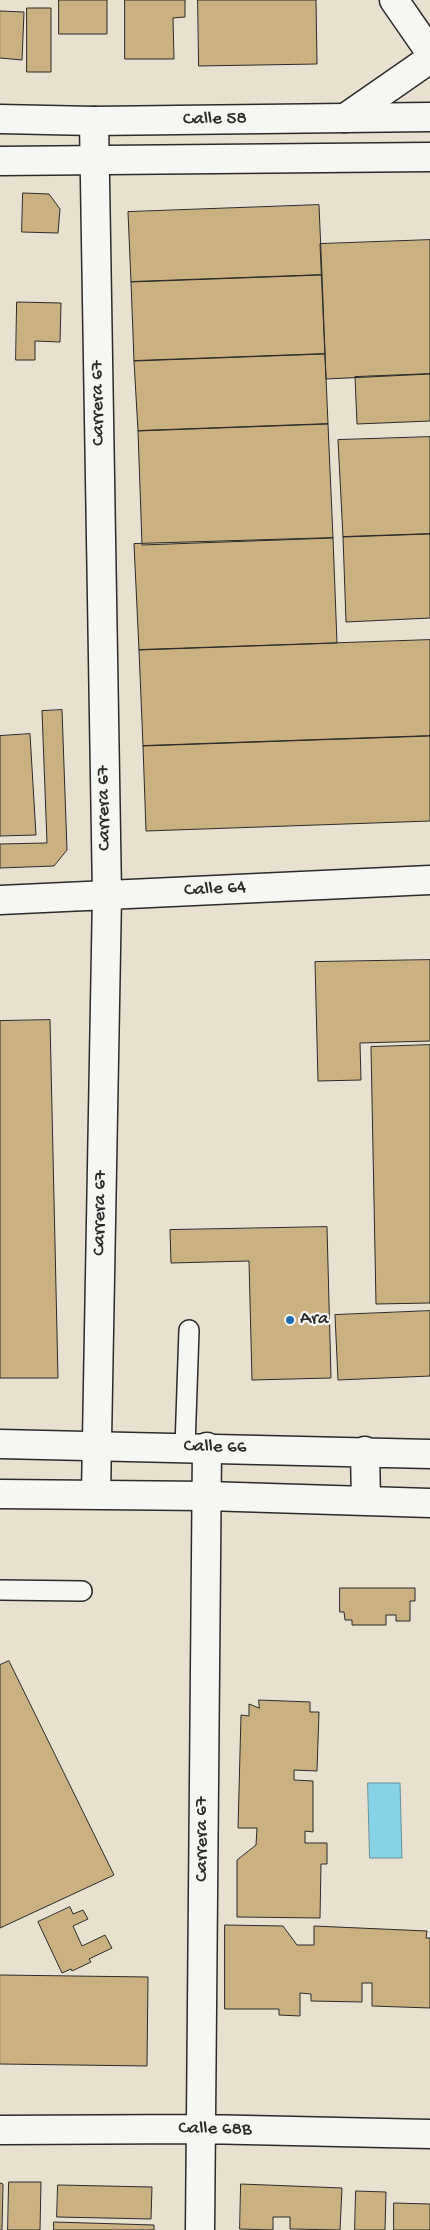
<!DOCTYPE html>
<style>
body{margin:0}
canvas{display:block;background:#e9e1d0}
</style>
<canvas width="430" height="2230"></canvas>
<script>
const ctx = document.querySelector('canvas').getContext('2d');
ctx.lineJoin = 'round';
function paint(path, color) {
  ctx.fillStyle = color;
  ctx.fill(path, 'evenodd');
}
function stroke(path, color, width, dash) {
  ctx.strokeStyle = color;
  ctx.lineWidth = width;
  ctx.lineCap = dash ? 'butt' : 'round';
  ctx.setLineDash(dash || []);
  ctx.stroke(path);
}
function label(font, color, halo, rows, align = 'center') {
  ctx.font = font + ' "Gochi Hand",sans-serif';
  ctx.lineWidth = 4.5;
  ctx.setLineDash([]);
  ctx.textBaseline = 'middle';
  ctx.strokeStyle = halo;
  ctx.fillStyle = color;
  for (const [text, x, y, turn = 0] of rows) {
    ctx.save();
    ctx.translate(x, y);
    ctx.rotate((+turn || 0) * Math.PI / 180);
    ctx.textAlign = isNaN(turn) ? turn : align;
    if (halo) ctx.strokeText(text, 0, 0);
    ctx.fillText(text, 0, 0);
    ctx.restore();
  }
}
const water = new Path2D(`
 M368,1783H400L402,1858H370Z`);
paint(water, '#86d3e5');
stroke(water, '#62909b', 1);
const building = new Path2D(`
 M59,0H107V34H59Z
 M125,0H185V17L173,18L174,59H125Z
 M198,0H316L317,64L199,66Z
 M27,8H51V72H27Z
 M0,11L24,12L22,60L0,58Z
 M23,193L49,194L60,209L58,233L22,232Z
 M319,205L322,275L131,282L128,212Z
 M430,240V374L326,379L320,244Z
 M322,275L325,354L134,361L131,282Z
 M17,302L61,303L60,342L35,341V360H16Z
 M325,354L328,424L138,431L134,361Z
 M430,374V421L357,424L355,377Z
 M328,424L333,538L142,545L138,431Z
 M430,437V534L343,537L338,440Z
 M430,534V618L346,622L343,537Z
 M333,538L337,643L139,650L134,544Z
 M430,640V736L143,746L139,650Z
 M62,710L67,850L54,866L0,868V844L47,843L42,711Z
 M30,734L36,835L0,836V736Z
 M430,736V821L146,831L143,746Z
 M430,960V1041L360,1043L361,1080L318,1081L315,962Z
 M50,1020L58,1378H0V1021Z
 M430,1045V1303L376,1304L371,1047Z
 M327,1227L331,1378L252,1380L249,1261L171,1263L170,1230Z
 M430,1311V1376L338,1380L335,1315Z
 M340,1588H415V1601H410V1621H396V1615H386V1625H352V1620H345L344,1612H340Z
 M9,1661L114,1875L0,1928V1665Z
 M259,1700L310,1702V1712H319L317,1771L294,1770V1780L313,1781V1832L305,1831V1843H327V1864H321L320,1918L237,1917V1860L256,1845L257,1828H238L241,1715L249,1716V1704L259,1708Z
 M70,1907L73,1914L83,1910L88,1919L73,1926L82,1946L105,1935L112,1948L89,1959L91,1962L72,1971L71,1969L62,1973L38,1922Z
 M225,1925L283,1926L297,1945H314V1926L427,1931L426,1938H430V2008L372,2006V1983H362V2002L311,2001V1994L300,1993V2016L279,2015V2009H225Z
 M0,1975L148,1977L147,2066L0,2064Z
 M9,2182H41L40,2230H8Z
 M0,2183L3,2184L2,2230H0Z
 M241,2184L342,2188L340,2230L290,2229V2217H273V2230L240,2229Z
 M58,2185L152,2187L151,2219L57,2217Z
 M356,2191L386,2192L385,2230H355Z
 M394,2203L430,2204V2230H394Z
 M54,2222L154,2225V2230H54Z`);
paint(building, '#cbb182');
stroke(building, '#2b2b2b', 1);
const service = new Path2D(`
 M185,1447L189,1330
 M0,1590L82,1591`);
const minor = new Path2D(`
 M394,0L430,52
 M345,118L430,59
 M94,121L107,895L96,1494
 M0,900L430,880
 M0,2130L201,2129L430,2134
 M200,2230L207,1447`);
const tertiary = new Path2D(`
 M0,119L94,121L430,117
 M0,161L430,157
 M0,1444L430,1454
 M365,1451L366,1501
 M0,1494L206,1496L430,1503`);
stroke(service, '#2b2b2b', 22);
stroke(minor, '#2b2b2b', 31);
stroke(tertiary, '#2b2b2b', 31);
stroke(service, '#f6f6f2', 19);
stroke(minor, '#f6f6f2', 28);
stroke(tertiary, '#f6f6f2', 28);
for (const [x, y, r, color] of [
 [290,1320,5,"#1f6fb2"]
]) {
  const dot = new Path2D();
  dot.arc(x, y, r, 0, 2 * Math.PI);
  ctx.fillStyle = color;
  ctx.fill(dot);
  stroke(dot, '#f6f6f2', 2);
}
label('19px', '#2b2b2b', '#f6f6f2', [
 ["Calle 58",215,120,-1],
 ["Carrera 67",99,403,-91],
 ["Carrera 67",105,808,-91],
 ["Calle 64",215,890,-3],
 ["Carrera 67",101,1213,-89],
 ["Calle 66",215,1448,1],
 ["Carrera 67",203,1839,-90],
 ["Calle 68B",215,2130,1]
]);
label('19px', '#2b2b2b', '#f6f6f2', [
 ["Ara",300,1320]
], 'left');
</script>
